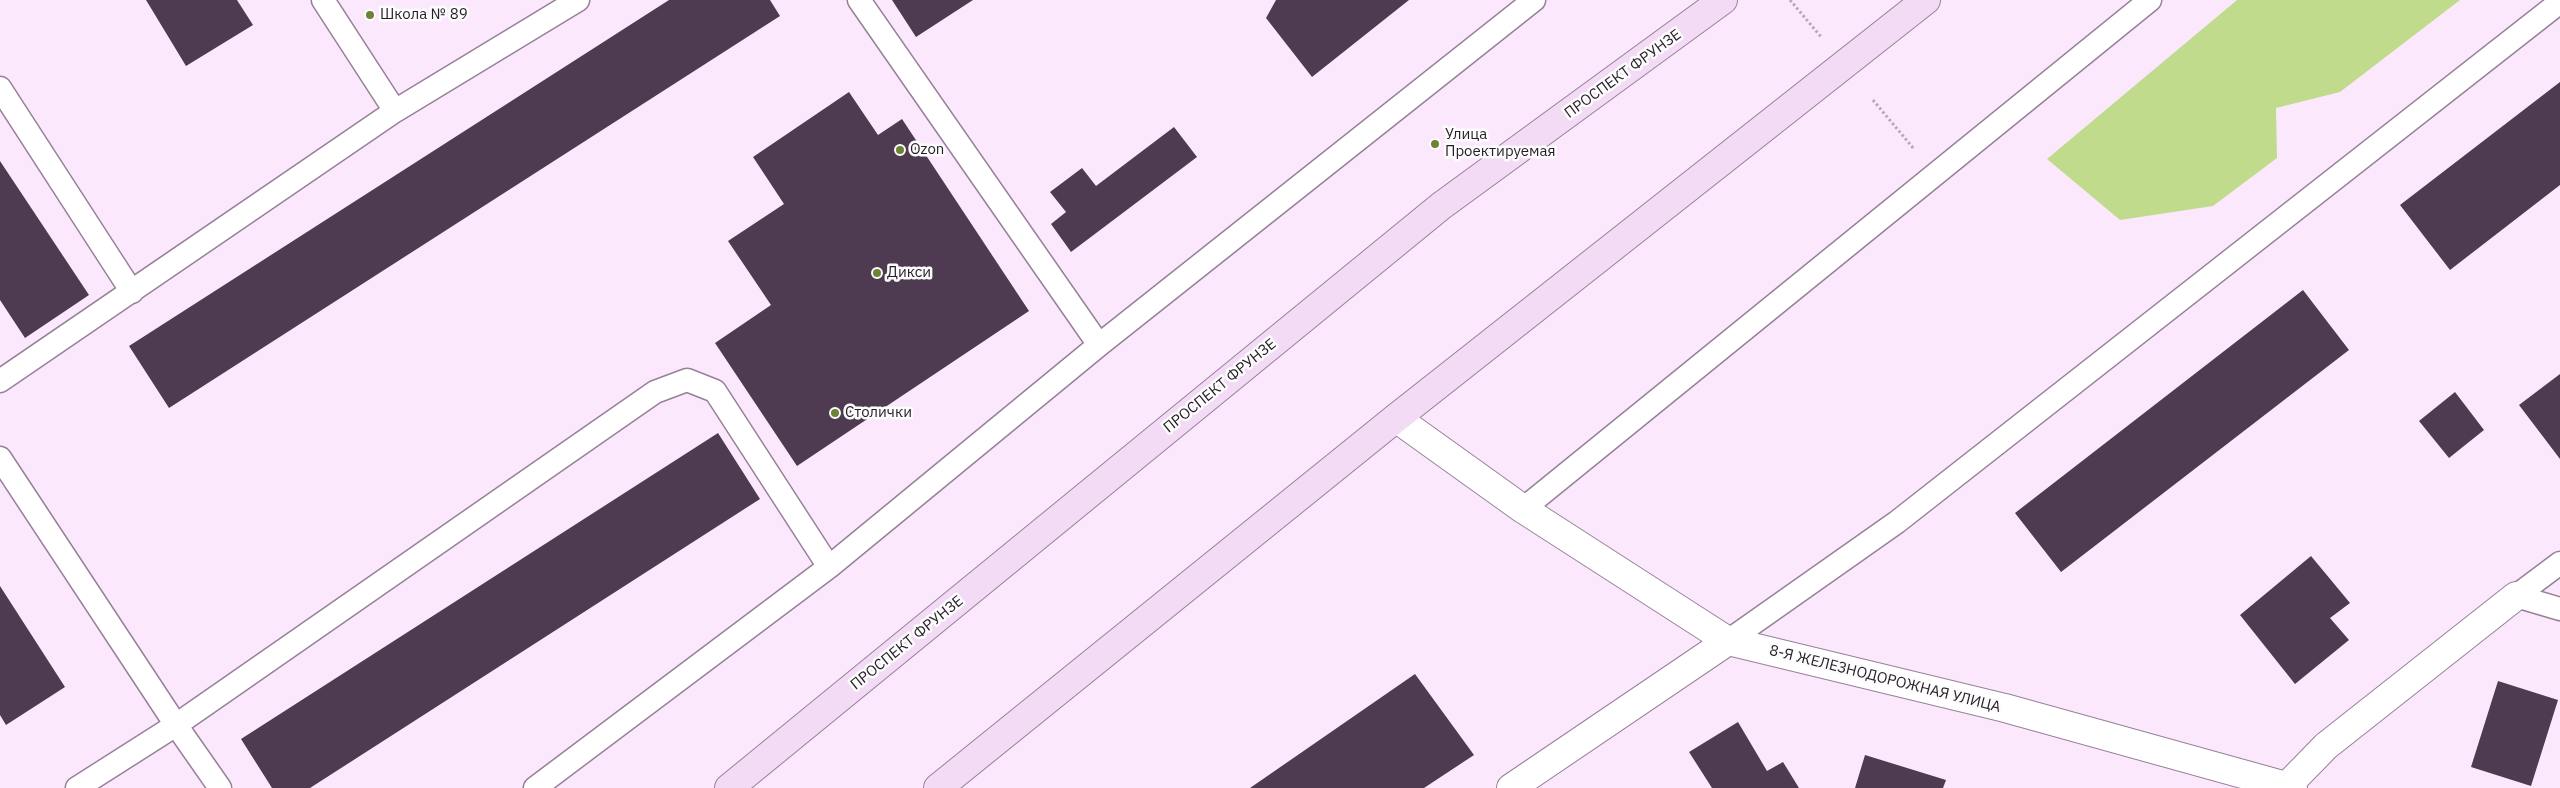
<!DOCTYPE html>
<meta charset="utf-8">
<style>
body{margin:0}
canvas{display:block;background:#fce8fd}
</style>
<canvas width="2560" height="788"></canvas>
<script>
const ctx = document.querySelector('canvas').getContext('2d');
ctx.lineJoin = 'round';
function paint(path, color) {
  ctx.fillStyle = color;
  ctx.fill(path, 'evenodd');
}
function stroke(path, color, width, dash) {
  ctx.strokeStyle = color;
  ctx.lineWidth = width;
  ctx.lineCap = dash ? 'butt' : 'round';
  ctx.setLineDash(dash || []);
  ctx.stroke(path);
}
function label(font, color, halo, rows, align = 'center') {
  ctx.font = font + ' "IBM Plex Sans",sans-serif';
  ctx.lineWidth = 5;
  ctx.setLineDash([]);
  ctx.textBaseline = 'middle';
  ctx.strokeStyle = halo;
  ctx.fillStyle = color;
  for (const [text, x, y, turn = 0] of rows) {
    ctx.save();
    ctx.translate(x, y);
    ctx.rotate((+turn || 0) * Math.PI / 180);
    ctx.textAlign = isNaN(turn) ? turn : align;
    if (halo) ctx.strokeText(text, 0, 0);
    ctx.fillText(text, 0, 0);
    ctx.restore();
  }
}
paint(new Path2D(`
 M2237,0H2460L2340,92L2276,108L2277,158L2213,206L2120,220L2047,159Z`), '#c0db8c');
paint(new Path2D(`
 M146,0H237L253,25L186,66Z
 M669,0H770L780,16L169,408L129,346Z
 M892,0H973L916,37Z
 M1276,0H1409L1312,77L1266,18Z
 M2560,82V185L2450,270L2400,205Z
 M849,92L878,135L902,119L1029,311L797,466L715,343L771,305L728,241L784,204L753,157Z
 M1174,127L1197,157L1071,252L1051,224L1066,212L1050,192L1082,168L1096,186Z
 M0,161L89,295L25,338L0,300Z
 M2303,290L2349,350L2061,572L2015,513Z
 M2560,374V459L2519,405Z
 M2455,392L2484,430L2449,458L2419,421Z
 M718,433L760,499L310,788H272L241,739Z
 M2311,556L2350,603L2330,618L2349,640L2295,684L2240,615Z
 M0,586L65,687L6,725L0,715Z
 M1415,674L1474,755L1424,788H1250Z
 M2498,681L2558,700L2531,786L2471,767Z
 M1738,722L1767,771L1783,762L1799,788H1712L1689,752Z
 M1865,755L1946,780L1943,788H1855Z`), '#4f3b51');
const lane = new Path2D(`
 M323,0L395,111
 M859,0L1099,345
 M0,88L132,292
 M0,381L395,111L578,0
 M0,458L176,725L655,392L687,380L715,391L829,567
 M1523,509L2150,0
 M2560,563L2516,596L2560,609
 M1728,641L1897,522L2560,2
 M77,788L176,725L220,788
 M535,788L829,567L1099,345L1534,0`);
const street = new Path2D(`
 M1396,418L1523,509L1728,641
 M2287,786L2326,746L2516,596
 M1511,788L1728,641L2005,708L2293,788`);
const secondary = new Path2D(`
 M729,788L1441,206L1723,0
 M938,788L1396,418L1926,0`);
stroke(lane, '#978199', 25);
stroke(street, '#978199', 30);
stroke(secondary, '#978199', 30);
stroke(new Path2D(`
 M1790,0L1822,38
 M1873,100L1914,149`), '#b8a7b9', 3, [2.5, 2.5]);
stroke(lane, '#fff', 22);
stroke(street, '#fff', 28);
stroke(secondary, '#f3daf5', 28);
for (const [x, y, r, color] of [
 [370,15,5,"#6c8336"],
 [1435,144,5,"#6c8336"],
 [900,150,5,"#6c8336"],
 [877,273,5,"#6c8336"],
 [835,413,5,"#6c8336"]
]) {
  const dot = new Path2D();
  dot.arc(x, y, r, 0, 2 * Math.PI);
  ctx.fillStyle = color;
  ctx.fill(dot);
  stroke(dot, '#fcfcfc', 2);
}
label('15px', '#261d27', '#fcfcfc', [
 ["Школа № 89",380,15],
 ["Улица",1445,135],
 ["Проектируемая",1445,152],
 ["Ozon",910,150],
 ["Дикси",887,273],
 ["Столички",845,413]
], 'left');
label('15px', '#261d27', '#fcfcfc', [
 ["ПРОСПЕКТ ФРУНЗЕ",1623,74,-36],
 ["ПРОСПЕКТ ФРУНЗЕ",1220,386,-39],
 ["ПРОСПЕКТ ФРУНЗЕ",907,643,-39],
 ["8-Я ЖЕЛЕЗНОДОРОЖНАЯ УЛИЦА",1885,679,14]
]);
</script>
